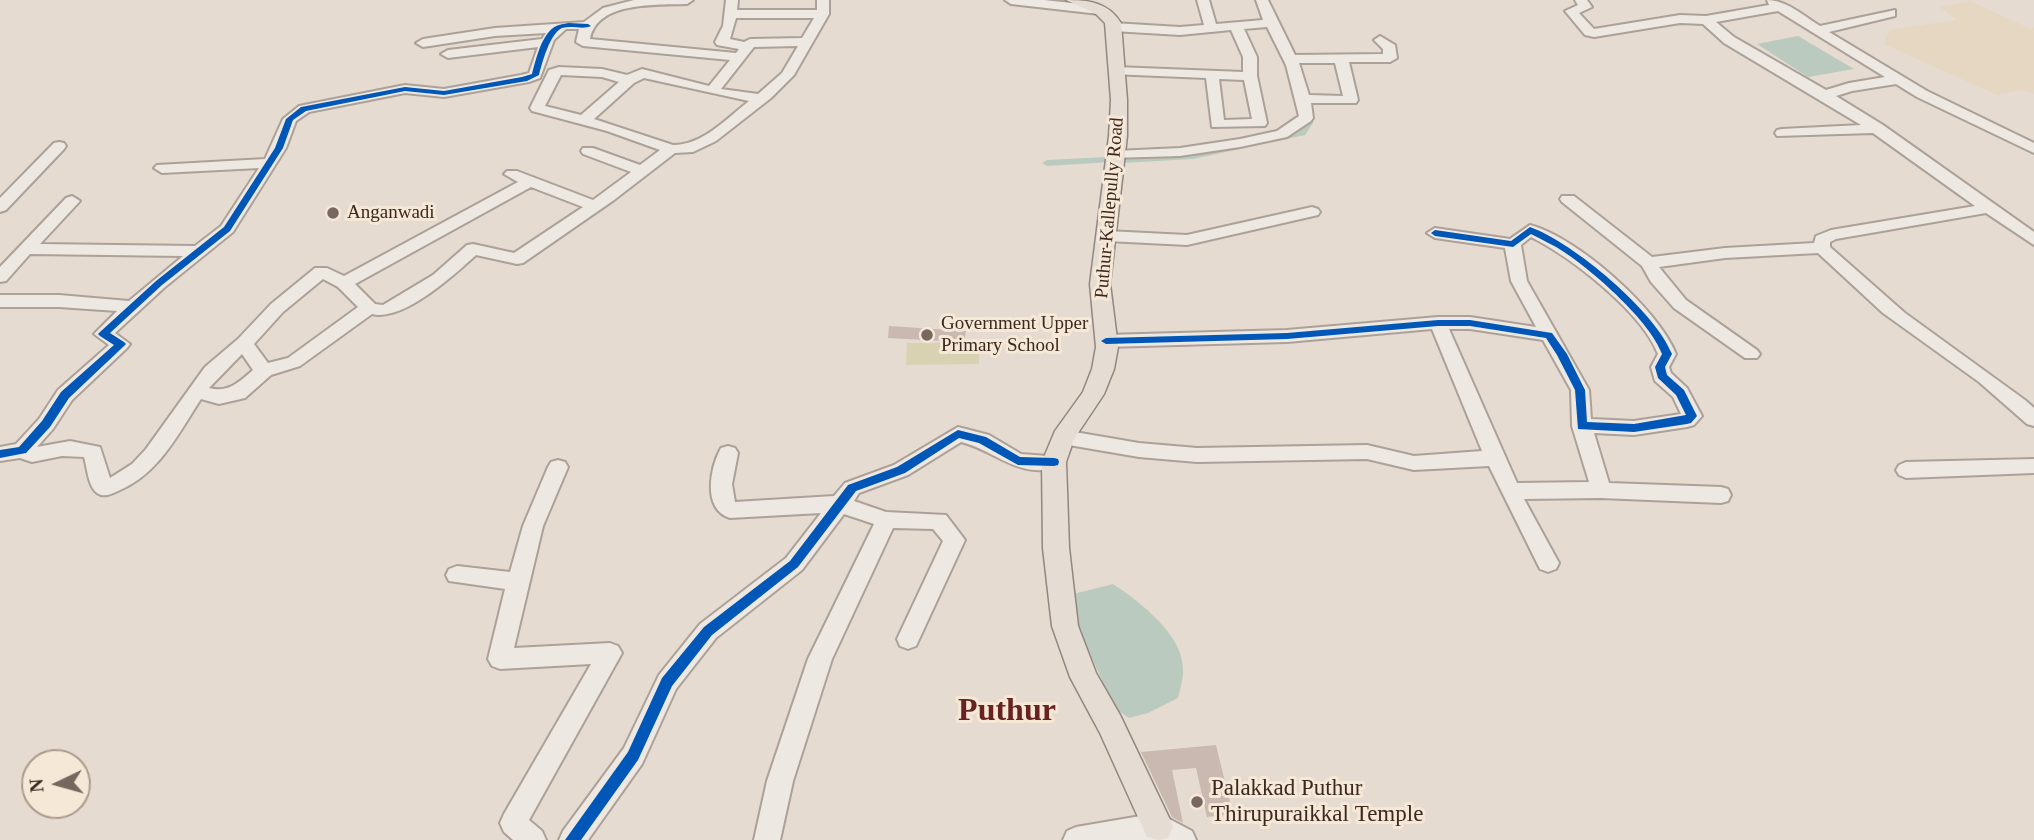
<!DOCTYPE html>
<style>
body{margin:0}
#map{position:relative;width:2034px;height:840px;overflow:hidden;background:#e6dbd0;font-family:Georgia,serif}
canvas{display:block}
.north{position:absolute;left:21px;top:749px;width:70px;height:70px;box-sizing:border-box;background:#f6e8d7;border:2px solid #ab9b8e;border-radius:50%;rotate:265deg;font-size:19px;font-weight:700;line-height:28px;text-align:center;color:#3b2820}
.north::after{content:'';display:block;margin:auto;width:24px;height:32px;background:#77675e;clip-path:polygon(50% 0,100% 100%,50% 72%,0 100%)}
</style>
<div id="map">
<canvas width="2034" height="840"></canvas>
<div class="north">N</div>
</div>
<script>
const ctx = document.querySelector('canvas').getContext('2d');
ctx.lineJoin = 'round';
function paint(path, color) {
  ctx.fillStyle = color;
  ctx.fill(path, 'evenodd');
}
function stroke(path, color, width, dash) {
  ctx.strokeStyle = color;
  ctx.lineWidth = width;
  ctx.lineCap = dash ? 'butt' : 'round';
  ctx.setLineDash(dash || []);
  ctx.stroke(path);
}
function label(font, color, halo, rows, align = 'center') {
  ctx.font = font + ' Georgia,serif';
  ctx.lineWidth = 6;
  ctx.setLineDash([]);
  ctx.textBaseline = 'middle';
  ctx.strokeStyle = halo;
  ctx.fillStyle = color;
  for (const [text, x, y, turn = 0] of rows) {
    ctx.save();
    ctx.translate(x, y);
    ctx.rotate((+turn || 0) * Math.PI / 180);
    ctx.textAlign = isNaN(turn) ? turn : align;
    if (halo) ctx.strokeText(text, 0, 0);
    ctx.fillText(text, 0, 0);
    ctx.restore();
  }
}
paint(new Path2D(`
 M1970,1L2031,29L2034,27V94L2020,90L1997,95L1884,44L1889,30L1957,20L1940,7Z`), '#e5d7c1');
paint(new Path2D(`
 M907,343H942V348H979V364L906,365Z`), '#d8d2b3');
paint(new Path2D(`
 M1798,36L1854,69L1808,77L1757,44Z
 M1113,584C1139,601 1185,636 1183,671C1183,680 1180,690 1178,698L1148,713L1129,718L1115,708L1089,652L1077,622L1073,594Z`), '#bbcabe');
paint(new Path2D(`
 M1307,102L1312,105L1313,123L1305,135L1193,159L1123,163L1118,160L1123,157L1193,153L1297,131L1303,123L1302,105Z
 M1106,157L1111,160L1110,162L1047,166L1042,163L1047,160Z`), '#bbcabe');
paint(new Path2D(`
 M889,326L966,331L963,348L944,347V341L888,338Z
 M1216,745L1233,814L1207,817L1196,768L1172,770L1183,823L1172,817L1141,752Z`), '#cab9b1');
const minor = new Path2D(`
 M634,0H693L687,4C657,5 597,1 590,39L736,53L739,49L717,45L715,42L723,26L726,0H738L737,10H817V0H829V14L794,75L771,98L716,141L693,152L675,153L614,200L523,263L517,264L476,255C454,275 403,322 372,314L300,366L271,375L245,398L219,404L201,399C178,434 159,474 118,491C111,494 104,498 97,493C88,486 87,467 84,457L62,456L32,462L20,458L0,461V447L16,444L39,419L58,390L109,345L94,334L117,311L59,307H0V295H59L129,301L183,256L30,254L6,281L0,282V267L66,198L72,196L80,201L40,244L195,246L221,226L259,168L162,173L154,168L157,165L265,159L283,119L299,106L405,85L444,89L521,75L529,73L538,47L448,58L441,54L448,50L542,39L546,33L495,36L423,47L416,43L423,39L495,28L584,22L603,8ZM736,18H814L802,38L750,39L744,42L730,39ZM566,29H579L576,42L583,46L730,60L709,86L642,69L627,75L602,69L559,67L549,70L530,108L532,111L607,131L660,150L640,165L593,148H583L581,151L583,154L631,172L593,200L517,171H507L504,174L518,182L344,276L327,268H315L271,304L238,339L205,367L146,449L132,464L110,478L100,447L70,441L37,447L53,429L72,400L127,348L130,344L115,333L165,287L233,232L286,148L296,121L309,112L405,93L444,97L529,82L540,78L554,40ZM798,46L782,73L758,94L721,89L754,47ZM561,75L602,77L619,82L581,115L545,106ZM644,78L749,101C726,119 703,145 673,145L594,119L634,83ZM531,187L583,207L514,253L473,244L467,245L433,275L383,305L375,304L355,284ZM323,279L338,287L358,307L288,358L268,363L254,344L283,312ZM242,354L253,370C239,382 229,393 209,388Z
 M1005,0H1044L1099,6L1105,10L1099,14L1011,4Z
 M1197,0H1209L1216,24L1263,20L1256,0H1268L1295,55L1383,54V49L1374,40L1380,36L1395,45L1397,58L1390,62H1349L1358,100L1356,103H1311L1313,118L1311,121L1287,137L1240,147L1180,156L1110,158L1108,155L1115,151L1180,148L1240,139L1277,131L1299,116L1286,65L1267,27L1244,29L1257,57V76L1267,123L1265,126L1212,127L1206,78L1111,74V68L1116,67L1243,72V57L1231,30L1180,35L1113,31L1107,27L1113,23L1180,27L1204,25ZM1299,63H1335L1343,96L1309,95ZM1219,79L1244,80L1252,119L1224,120Z
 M1575,0H1587L1592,7L1579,13L1594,29L1680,15L1706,16L1769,5L1767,0C1786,0 1804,16 1820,26L1895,10V16L1829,32L1927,91L2034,143V153L1917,97L1896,84L1852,91L1836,96L1883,125L2034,232V245L1986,213L1836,239L1830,242V247L1905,313L2025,400L2034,408V426L2027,424L1979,382L1883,313L1818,253L1725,258L1659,267L1686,300L1757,350L1760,354L1757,358H1745L1674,308L1651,282L1642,266L1562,202L1560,199L1562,196H1574L1652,257L1725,248L1814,243L1816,236L1831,230L1975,206L1873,133L1777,136L1775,133L1777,130L1782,129L1861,125L1724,43L1703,24L1680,23L1594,37L1585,35L1565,11L1578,5ZM1778,11L1885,77L1849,83L1826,90L1734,37L1716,22Z
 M59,142L64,143L66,146L64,149L6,210L0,212V198L54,143Z
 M1312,207L1318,209L1320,212L1318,215L1187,245L1107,241L1099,236L1107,231L1187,235Z
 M1530,225C1577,237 1658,309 1676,354L1669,367L1671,373L1687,388L1702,416L1694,425L1687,427L1634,435L1594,433L1609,483L1721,487L1728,489L1731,495L1728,501L1721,503L1601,498L1524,499L1559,563L1556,569L1548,572L1540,569L1489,466L1414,470L1367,459L1197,462L1139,457L1063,444L1056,442L1053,437L1056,432L1063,430L1139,443L1197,448L1367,445L1414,456L1482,451L1432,329L1287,342L1106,347L1097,341L1106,335L1287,330L1438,317H1470L1536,327L1511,281L1505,248L1435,238L1427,233L1435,228L1510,239ZM1531,237C1571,257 1642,312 1658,354L1651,367L1655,381L1673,397L1681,414L1634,421L1591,419L1589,390L1527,281L1521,245ZM1449,329H1470L1543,340L1571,390L1572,426L1589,482L1517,483Z
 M958,427L989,435L1021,454L1061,457L1064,462L1061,467C1018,480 997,451 961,442L908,475L859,493L854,501L886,512L946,515L965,540L916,646L908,649L900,646L897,639L943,541L933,529L893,528L832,659L793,781L780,840H754L767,781L808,659L874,524L844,514L802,570L716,638L676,689L642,764L588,840H559L563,831L624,748L659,675L700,624L786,558L821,513L730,518C702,509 710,468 721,448L728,446L735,448L738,453L732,484L735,502L834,496L845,483L894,465Z
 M2034,459V473L1906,478L1899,475L1896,470L1899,465L1906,462Z
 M558,460L565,462L568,467L543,526L514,648L610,643L618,646L622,653L529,820L542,831L546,840H513L504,832L500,823L504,814L591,664L500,669L492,666L488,659L505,589L449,581L446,575L449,569L457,566L510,572L523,526L548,467L551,462Z
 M1158,813L1192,831L1196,840H1063L1067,831L1076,827Z`);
const major = new Path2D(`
 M1066,0C1088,0 1108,2 1121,23L1127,100V136L1110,284L1118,347L1114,369L1104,394L1074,439L1066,462L1069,548L1078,626L1096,673L1120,715L1173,826L1169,837L1160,840L1147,837L1100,733L1070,677L1052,626L1043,548L1042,462L1055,431L1083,392L1092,369L1096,347L1090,284L1109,136L1111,100L1105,23L1096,14Z`);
stroke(minor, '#aca199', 4);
stroke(major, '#918780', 3);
paint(minor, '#eee8e2');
paint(major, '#e5ddd3');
paint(new Path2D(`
 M569,23L588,24L591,26C583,30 572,25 562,28C550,33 542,63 539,75L527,81L444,95L405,91L306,111L293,120L283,148L230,231L162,285L110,333L124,342L126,344L124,346L69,398L50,427L26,453L0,458V450L19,447L42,421L61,392L114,345L100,336L98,334L100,332L156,281L224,227L275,148L286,119L301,107L405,87L444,91L522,77L532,74C536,59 541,37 553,28C558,24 564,24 569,23Z
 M1530,227C1574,243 1655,311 1672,354L1665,367L1667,375L1684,390L1697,416L1691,423L1687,424L1634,432L1578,429L1575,390L1557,355L1546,338L1470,326H1438L1287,339L1106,344L1101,341L1106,338L1287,333L1438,320H1470L1552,333L1567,354L1585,390L1587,422L1634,424L1686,415L1676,395L1658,378L1655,367L1662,354C1650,321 1594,272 1564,252C1554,245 1542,240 1531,234L1513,247L1435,236L1431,233L1435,230L1511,241Z
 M958,430L986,437L1020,457L1054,458L1058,459L1059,462L1058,465L1054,466L1018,465L979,443L959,438L905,473L856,491L798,567L712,635L672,686L638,760L581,840H565L628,752L662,678L704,627L790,561L848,485L897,467Z`), '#0057b8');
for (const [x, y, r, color] of [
 [333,213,7,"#77675e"],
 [927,335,7,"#77675e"],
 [1197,802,7,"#77675e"]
]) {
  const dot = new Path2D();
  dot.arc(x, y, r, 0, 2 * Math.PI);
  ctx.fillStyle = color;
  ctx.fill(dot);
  stroke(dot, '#f6e8d7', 2.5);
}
label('19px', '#3b2820', '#f6e8d7', [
 ["Puthur-Kallepully Road",1110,208,-85]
]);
label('19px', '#3b2820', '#f6e8d7', [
 ["Anganwadi",347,213],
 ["Government Upper",941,324],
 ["Primary School",941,346]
], 'left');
label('23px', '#3b2820', '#f6e8d7', [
 ["Palakkad Puthur",1211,789],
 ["Thirupuraikkal Temple",1211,815]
], 'left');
label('bold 32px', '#682220', '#f6e8d7', [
 ["Puthur",1007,712]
]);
</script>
